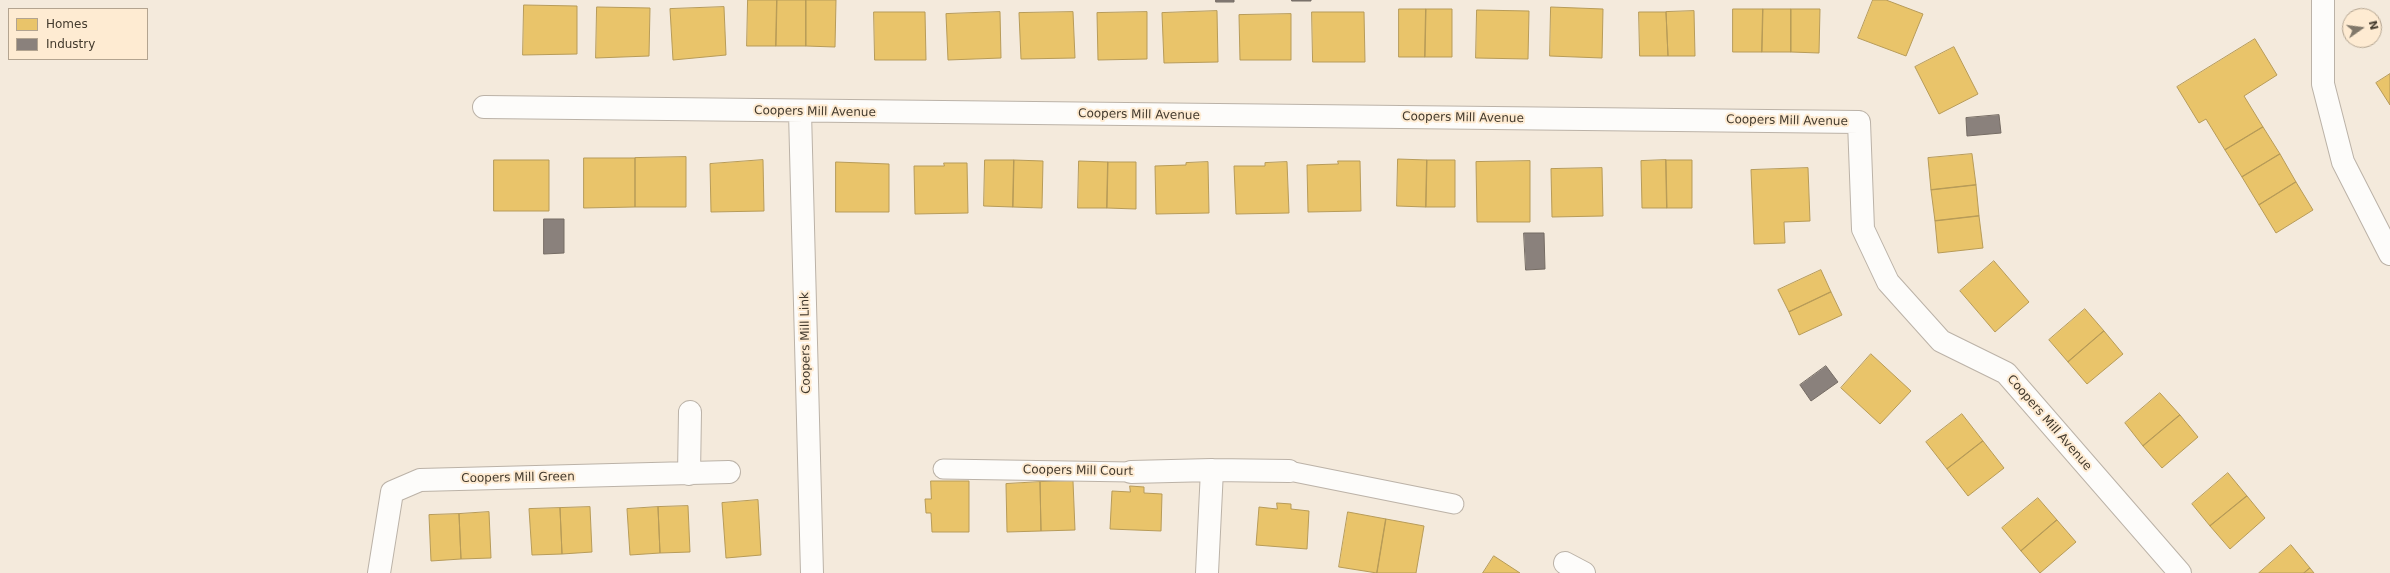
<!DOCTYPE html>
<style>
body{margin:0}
#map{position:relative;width:2390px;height:573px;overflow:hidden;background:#f4eadc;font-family:"DejaVu Sans",sans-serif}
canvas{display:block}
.legend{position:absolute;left:8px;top:8px;width:140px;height:52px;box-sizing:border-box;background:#feebd2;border:1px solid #b3a490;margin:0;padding:5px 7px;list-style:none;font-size:12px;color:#433a2d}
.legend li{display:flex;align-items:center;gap:8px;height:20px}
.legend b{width:20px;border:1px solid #b3a490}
.north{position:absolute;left:2342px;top:8px;width:40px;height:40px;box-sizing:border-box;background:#feebd2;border:1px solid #b3a490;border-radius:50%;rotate:76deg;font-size:11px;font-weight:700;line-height:16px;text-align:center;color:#433a2d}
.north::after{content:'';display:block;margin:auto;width:14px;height:18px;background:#81786a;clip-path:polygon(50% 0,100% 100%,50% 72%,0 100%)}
</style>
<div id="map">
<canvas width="2390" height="573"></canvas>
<ul class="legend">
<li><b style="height:11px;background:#e9c46a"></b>Homes</li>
<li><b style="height:11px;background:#8a817c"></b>Industry</li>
</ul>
<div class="north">N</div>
</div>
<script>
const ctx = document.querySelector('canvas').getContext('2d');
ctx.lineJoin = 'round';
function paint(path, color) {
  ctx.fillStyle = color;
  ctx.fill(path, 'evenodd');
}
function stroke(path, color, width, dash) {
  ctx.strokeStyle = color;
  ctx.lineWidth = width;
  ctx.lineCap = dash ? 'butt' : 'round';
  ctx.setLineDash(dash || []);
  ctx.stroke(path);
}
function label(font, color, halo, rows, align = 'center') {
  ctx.font = font + ' "DejaVu Sans",sans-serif';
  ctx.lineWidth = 4;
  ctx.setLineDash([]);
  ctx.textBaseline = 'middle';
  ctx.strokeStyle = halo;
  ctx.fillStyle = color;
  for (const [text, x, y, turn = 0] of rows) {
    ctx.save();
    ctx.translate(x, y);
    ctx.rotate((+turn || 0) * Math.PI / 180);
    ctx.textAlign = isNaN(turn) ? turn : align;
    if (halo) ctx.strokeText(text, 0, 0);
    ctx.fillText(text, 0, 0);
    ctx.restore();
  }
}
const homes = new Path2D(`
 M748,0H777L776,46H747Z
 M777,0H806V46H776Z
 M806,0H836L835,47L806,46Z
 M1873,0H1886L1923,14L1906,56L1858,38Z
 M524,5L577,6V54L523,55Z
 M597,7L650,8L649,56L596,58Z
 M724,7L726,55L673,60L670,9Z
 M1551,7L1603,9L1602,58L1550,56Z
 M1399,9H1426L1425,57H1399Z
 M1426,9H1452V57H1425Z
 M1733,9H1763L1762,52H1733Z
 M1763,9H1791V52H1762Z
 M1791,9H1820L1819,53L1791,52Z
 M1477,10L1529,11L1528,59L1476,58Z
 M1217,11L1218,62L1164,63L1162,13Z
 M1694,11L1695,56H1668L1666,12Z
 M874,12H925L926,60H875Z
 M1000,12L1001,58L948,60L946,14Z
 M1073,12L1075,58L1021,59L1019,13Z
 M1147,12V59L1098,60L1097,13Z
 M1312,12H1364L1365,62H1313Z
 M1639,12H1666L1668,56H1640Z
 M1291,14V60H1240L1239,15Z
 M2255,39L2277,75L2244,96L2263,127L2225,150L2206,119L2199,123L2177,87Z
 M1954,47L1978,94L1939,114L1915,67Z
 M2390,74V105L2376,83Z
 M2263,127L2280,154L2242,177L2225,150Z
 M1972,154L1976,185L1931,190L1928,158Z
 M2280,154L2296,182L2259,205L2242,177Z
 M686,157V207H635V158Z
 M584,158H635V207L584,208Z
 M1398,159L1427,160L1426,207L1397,206Z
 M494,160H549V211H494Z
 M763,160L764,211L711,212L710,164Z
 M985,160H1014L1013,207L984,206Z
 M1014,160L1043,161L1042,208L1013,207Z
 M1427,160H1455V207H1426Z
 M1666,160L1667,208H1642L1641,161Z
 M1666,160H1692V208H1667Z
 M1079,161L1108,162L1107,208H1078Z
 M1338,161H1360L1361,211L1308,212L1307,165L1338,164Z
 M1530,161V222H1477L1476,162Z
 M836,162L889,164V212H836Z
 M1108,162H1136V209L1107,208Z
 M1208,162L1209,213L1156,214L1155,166L1186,165V163Z
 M1287,162L1289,213L1236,214L1234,166H1265V163Z
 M944,163H967L968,213L915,214L914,166H944Z
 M1602,168L1603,216L1552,217L1551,169Z
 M1808,168L1810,221L1784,222L1785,243L1754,244L1751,170Z
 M2296,182L2313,210L2276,233L2259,205Z
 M1976,185L1979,216L1935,221L1931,190Z
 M1979,216L1983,248L1938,253L1935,221Z
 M1994,261L2029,302L1995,332L1960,291Z
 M1821,270L1831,292L1789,312L1778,290Z
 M1831,292L1842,315L1799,335L1789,312Z
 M2085,309L2104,331L2068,362L2049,340Z
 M2104,331L2123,354L2087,384L2068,362Z
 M1871,354L1911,391L1880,424L1841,388Z
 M2160,393L2180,415L2143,446L2125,423Z
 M1962,414L1983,441L1947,469L1926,442Z
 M2180,415L2198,437L2162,468L2143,446Z
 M1983,441L2004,468L1968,496L1947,469Z
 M2228,473L2247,496L2210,526L2192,504Z
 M931,481H969V532H932L931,513H926L925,499H931Z
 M1073,481L1075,530L1041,531L1040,482Z
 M1040,482L1041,531L1007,532L1006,484Z
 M1130,486L1144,487V493L1162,494L1161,531L1110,529L1112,491L1130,492Z
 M2247,496L2265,518L2230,549L2210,526Z
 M2038,498L2057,520L2021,551L2002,528Z
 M758,500L761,555L726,558L722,503Z
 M1277,503L1291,504V509L1309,511L1307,549L1256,545L1259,507L1277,509Z
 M688,506L690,552L660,553L658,507Z
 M590,507L592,552L562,554L560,508Z
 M658,507L660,553L630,555L627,509Z
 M560,508L562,554L532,555L529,509Z
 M489,512L491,558L461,559L459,514Z
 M1348,512L1386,519L1377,573L1339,567Z
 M459,514L461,559L431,561L429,515Z
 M1386,519L1424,526L1416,573H1377Z
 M2057,520L2076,542L2040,573L2021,551Z
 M2291,545L2310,568L2304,573H2259Z
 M1494,556L1520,573H1483Z
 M2310,568L2314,573H2304Z`);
paint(homes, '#e9c46a');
stroke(homes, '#b79b58', 1);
const industry = new Path2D(`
 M1216,0H1234V2H1216Z
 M1292,0H1311V1H1292Z
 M1999,115L2001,133L1967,136L1966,118Z
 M544,219H564V253L544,254Z
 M1524,233H1544L1545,269L1526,270Z
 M1826,366L1838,382L1811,401L1800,385Z`);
paint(industry, '#8a817c');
stroke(industry, '#756c64', 1);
const lane = new Path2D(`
 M943,469L1131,472
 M1289,471L1454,504`);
const street = new Path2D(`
 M2323,0V84L2343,162L2390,254
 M484,107L1859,122L1863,229L1888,282L1941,341L2006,373L2180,573
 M800,112L812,573
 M1131,472L1212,470L1289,471
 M689,474L690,412
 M1565,563L1584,573
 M379,573L392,492L420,480L729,472
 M1207,573L1212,470`);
stroke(lane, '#bbb2a7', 21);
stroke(street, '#bbb2a7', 24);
stroke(lane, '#fdfcfa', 19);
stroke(street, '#fdfcfa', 22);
label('12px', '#433a2d', '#feebd2', [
 ["Coopers Mill Avenue",815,112,1],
 ["Coopers Mill Avenue",1139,115,1],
 ["Coopers Mill Avenue",1463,118,1],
 ["Coopers Mill Avenue",1787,121,1],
 ["Coopers Mill Link",806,343,-91],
 ["Coopers Mill Avenue",2049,423,49],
 ["Coopers Mill Court",1078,471,1],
 ["Coopers Mill Green",518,478,-1]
]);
</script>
